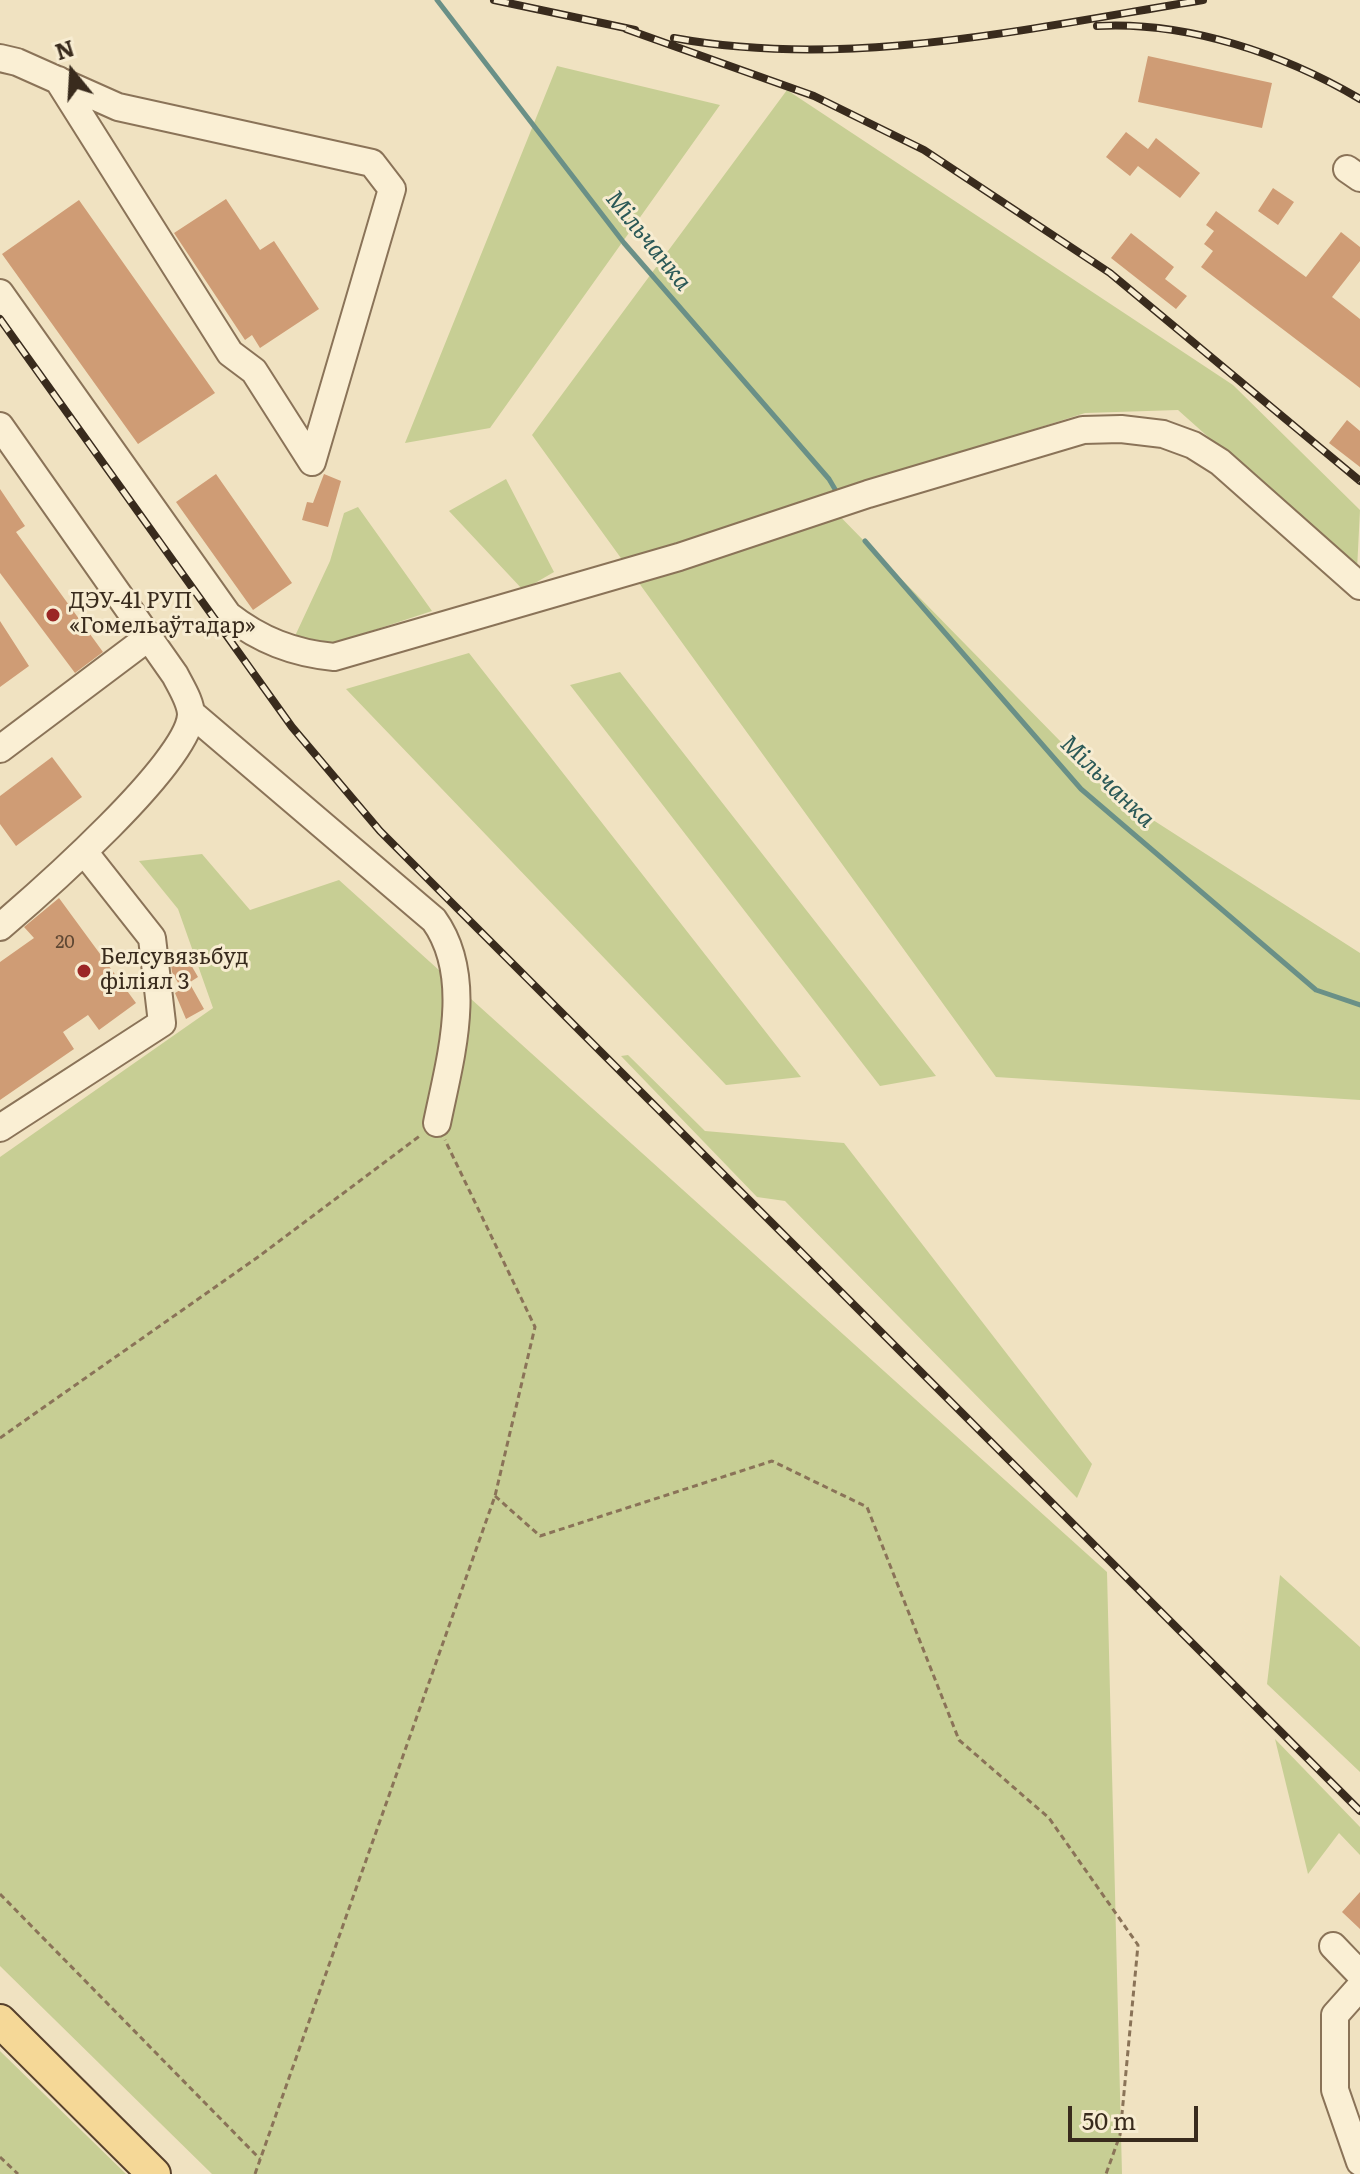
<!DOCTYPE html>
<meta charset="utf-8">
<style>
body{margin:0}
#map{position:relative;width:1360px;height:2174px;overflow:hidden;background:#f0e2c1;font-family:Literata,serif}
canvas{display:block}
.north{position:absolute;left:32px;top:32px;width:80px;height:80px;-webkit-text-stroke:6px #f7ecd1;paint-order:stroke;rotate:342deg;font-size:22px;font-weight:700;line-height:32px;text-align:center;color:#392b1d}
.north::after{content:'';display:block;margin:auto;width:28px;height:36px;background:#392b1d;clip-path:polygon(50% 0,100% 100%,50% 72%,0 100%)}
.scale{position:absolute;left:1068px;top:2106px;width:130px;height:36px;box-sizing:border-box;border:4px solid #392b1d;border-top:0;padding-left:10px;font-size:24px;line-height:28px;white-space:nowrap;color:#392b1d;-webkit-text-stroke:6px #f7ecd1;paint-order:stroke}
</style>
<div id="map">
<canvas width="1360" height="2174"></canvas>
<div class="north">N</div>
<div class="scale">50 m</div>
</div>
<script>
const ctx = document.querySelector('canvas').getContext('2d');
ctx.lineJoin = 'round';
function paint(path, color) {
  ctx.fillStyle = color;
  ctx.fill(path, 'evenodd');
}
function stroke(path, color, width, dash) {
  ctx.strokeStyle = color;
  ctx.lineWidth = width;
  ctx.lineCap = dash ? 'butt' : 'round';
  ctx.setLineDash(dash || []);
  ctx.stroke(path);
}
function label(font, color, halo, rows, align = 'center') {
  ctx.font = font + ' Literata,serif';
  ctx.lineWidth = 6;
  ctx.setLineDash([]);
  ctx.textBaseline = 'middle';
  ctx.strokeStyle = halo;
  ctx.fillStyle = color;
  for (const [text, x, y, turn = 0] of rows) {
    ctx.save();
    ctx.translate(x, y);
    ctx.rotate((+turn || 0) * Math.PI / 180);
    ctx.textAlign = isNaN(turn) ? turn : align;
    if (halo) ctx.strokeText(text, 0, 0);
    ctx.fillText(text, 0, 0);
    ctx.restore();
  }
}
paint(new Path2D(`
 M557,66L720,105L490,428L405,443Z
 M787,90L1233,385L1360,510L1357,570L1178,410L1085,413L821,497L1111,793L1360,953V1100L996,1077L532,435Z
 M506,479L554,572L523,590L449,511Z
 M358,507L432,611L335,643L295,636L330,561L344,513Z
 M469,653L801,1077L726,1085L346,689Z
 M620,672L936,1076L880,1086L570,685Z
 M202,854L250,910L339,880L1107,1572L1122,2174H212L0,1966V1157L213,1008L178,909L139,861Z
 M628,1055L705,1131L844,1143L1092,1464L1077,1498L785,1201L757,1197L621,1056Z
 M1280,1575L1360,1647V1772L1267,1684Z
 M1275,1739L1360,1827V1855L1339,1833L1308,1874Z
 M0,2051L126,2174H0Z`), '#c7ce94');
stroke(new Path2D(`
 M437,0L624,243L829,479L839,496
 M865,541L1081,789L1316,990L1360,1005`), '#6a9087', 5);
paint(new Path2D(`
 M1148,56L1272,83L1262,128L1138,102Z
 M1126,132L1148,149L1156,138L1200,173L1180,198L1138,166L1130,176L1106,157Z
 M1273,188L1294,202L1278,225L1258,211Z
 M226,199L260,250L274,241L319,309L260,348L252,335L245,340L174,233Z
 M79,200L215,393L138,444L2,254Z
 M1216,211L1306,277L1341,232L1360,247V261L1332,297L1360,319V388L1201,267L1213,251L1204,244L1214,231L1206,225Z
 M1131,233L1174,267L1165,279L1187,296L1176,309L1111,258Z
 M1347,420L1360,431V467L1329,443Z
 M216,474L292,583L253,610L176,502Z
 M324,474L341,481L328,527L302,520L307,502L313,503Z
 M0,489L25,526L16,532L103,652L75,673L0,573Z
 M0,621L29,666L0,687Z
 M52,757L82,797L16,846L0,824V796Z
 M59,898L136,1003L99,1030L88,1015L63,1032L74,1049L0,1100V962L34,938L24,927Z
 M183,951L198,977L181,988L172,972L170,958Z
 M190,984L204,1009L186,1019L175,993Z
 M1360,1892V1929L1342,1912Z`), '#cf9c75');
const minor = new Path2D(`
 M0,58L17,62L118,107L372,163L392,189L312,462L254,371L230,353L58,80
 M1347,169L1360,178
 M0,293L228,615C260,640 293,653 334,657L679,557L868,494L1083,430L1121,429L1163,434L1193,445L1220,462L1360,586
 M0,426L175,675C181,687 191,702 191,715C188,763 40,893 0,927
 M191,713L434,920C475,977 450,1059 437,1123
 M0,749L149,637
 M0,1128L162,1023L152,938L85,853
 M1333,1946L1360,1974
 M1360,1987L1335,2015V2090L1360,2162`);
const major = new Path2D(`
 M0,2021L154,2174`);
stroke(minor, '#8a7358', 30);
stroke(major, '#57412c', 36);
stroke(new Path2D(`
 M0,1438L258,1257L421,1135
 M495,1496L540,1536L772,1461L867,1507L959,1740L1049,1818L1138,1945L1120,2135L1106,2174
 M0,1894L260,2159
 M0,2157L18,2174
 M255,2174L495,1496L535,1327L445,1140`), '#8a7358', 3, [6, 4]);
stroke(minor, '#faefd4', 26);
stroke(major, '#f5d897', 32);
const rail = new Path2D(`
 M494,0L635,30
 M1097,26C1187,21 1284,54 1360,99
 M626,29L814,96L924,150L1110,273L1360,481
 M674,38C850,70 1029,28 1203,0
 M0,319L292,727L380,831L1360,1811`);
stroke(rail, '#392b1d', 8);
stroke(rail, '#f7ecd1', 5, [15]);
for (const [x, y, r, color] of [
 [53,615,8,"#9b2625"],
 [84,971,8,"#9b2625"]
]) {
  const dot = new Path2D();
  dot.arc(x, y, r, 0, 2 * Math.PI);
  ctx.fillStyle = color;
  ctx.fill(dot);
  stroke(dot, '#f7ecd1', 3);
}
label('18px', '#5e4733', null, [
 ["20",65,943]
]);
label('22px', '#392b1d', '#f7ecd1', [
 ["ДЭУ-41 РУП",69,602],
 ["«Гомельаўтадар»",69,627],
 ["Белсувязьбуд",100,958],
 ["філіял 3",100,983]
], 'left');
label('italic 24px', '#2b5957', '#f7ecd1', [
 ["Мільчанка",648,241,51],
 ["Мільчанка",1107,782,44]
]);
</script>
